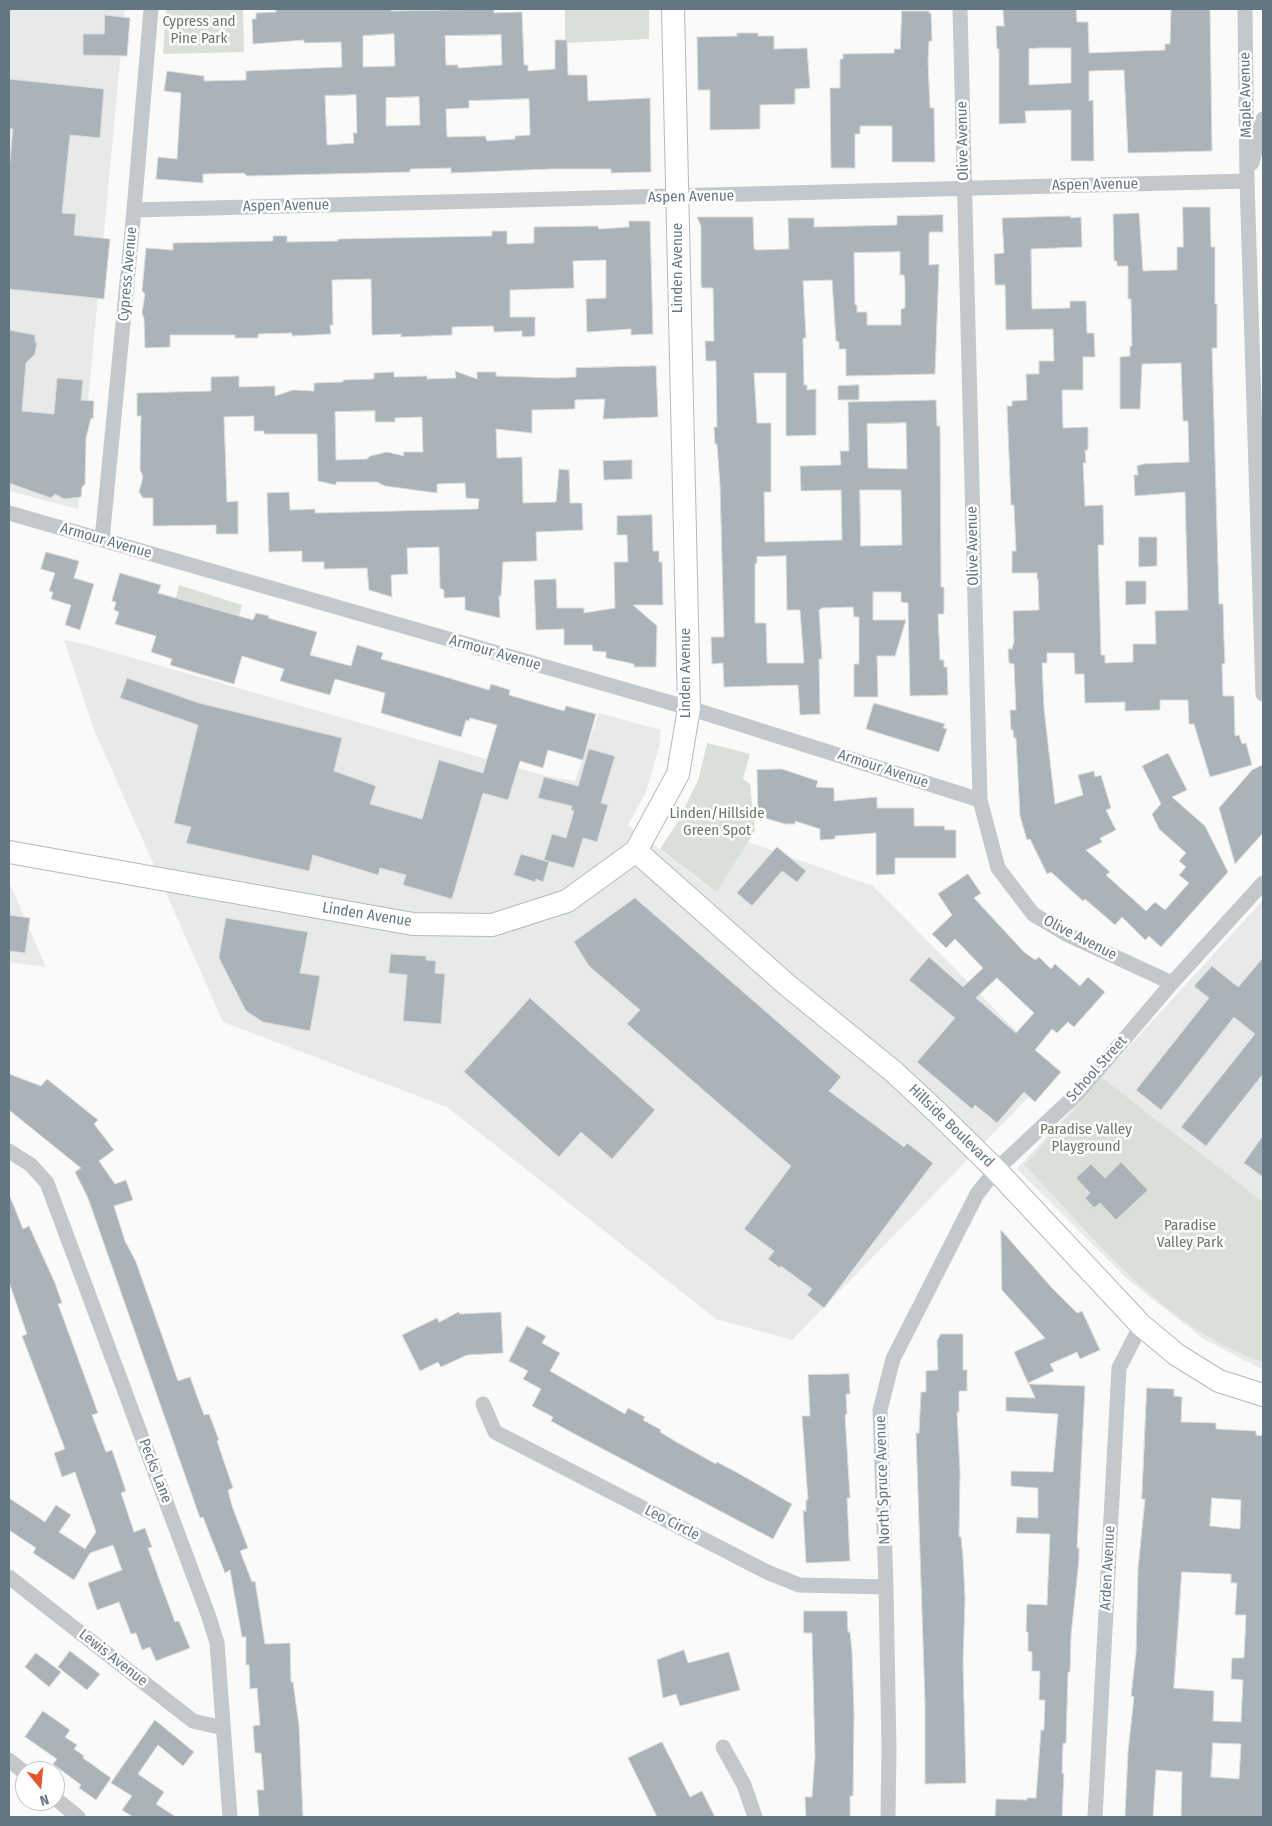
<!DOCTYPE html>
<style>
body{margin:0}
#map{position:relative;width:1272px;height:1826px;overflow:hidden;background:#fafaf8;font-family:"Fira Sans Condensed",sans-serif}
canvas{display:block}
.frame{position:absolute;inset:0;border:10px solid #657683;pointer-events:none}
.north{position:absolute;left:15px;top:1761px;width:50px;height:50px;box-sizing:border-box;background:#fff;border:1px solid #c1c8cd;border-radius:50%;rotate:163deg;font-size:14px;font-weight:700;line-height:20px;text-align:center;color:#657683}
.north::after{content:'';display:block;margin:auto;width:18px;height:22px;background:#e4572e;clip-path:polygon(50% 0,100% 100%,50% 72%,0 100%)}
</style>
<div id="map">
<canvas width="1272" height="1826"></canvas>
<div class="frame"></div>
<div class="north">N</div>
</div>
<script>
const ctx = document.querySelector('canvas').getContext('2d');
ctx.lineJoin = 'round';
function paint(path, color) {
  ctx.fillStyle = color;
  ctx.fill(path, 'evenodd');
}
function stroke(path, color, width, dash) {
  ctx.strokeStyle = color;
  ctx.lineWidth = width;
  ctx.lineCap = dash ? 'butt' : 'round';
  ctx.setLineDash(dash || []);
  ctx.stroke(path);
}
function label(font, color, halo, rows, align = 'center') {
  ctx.font = font + ' "Fira Sans Condensed",sans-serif';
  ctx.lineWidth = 5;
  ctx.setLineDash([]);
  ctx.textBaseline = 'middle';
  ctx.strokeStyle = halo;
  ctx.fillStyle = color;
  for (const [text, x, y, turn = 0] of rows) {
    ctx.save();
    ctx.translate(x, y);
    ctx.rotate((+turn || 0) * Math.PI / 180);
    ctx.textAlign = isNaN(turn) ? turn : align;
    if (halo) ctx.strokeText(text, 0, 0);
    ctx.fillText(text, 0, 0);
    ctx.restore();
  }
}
paint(new Path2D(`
 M9,9H125L78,509L9,491Z
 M64,640L84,644L546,776L575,781L599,713L661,730L659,747L646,792L628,825L715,892L748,842L873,886L1055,1070L792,1340L716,1319L447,1107L223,1022L93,727Z
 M9,882L46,967L9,962Z
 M1263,900V1370L1204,1339L1127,1279L1017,1169Z`), '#e8e9e9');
paint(new Path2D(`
 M166,9H243L244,52L163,54Z
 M565,9H649V39L565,43Z
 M179,585L242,605L239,616L176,598Z
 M707,743L750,754L743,779L750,784L755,831L716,892L660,849L677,823L699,778Z
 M1102,1078L1263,1202V1362C1164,1328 1095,1239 1025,1165Z`), '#dadfd7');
const building = new Path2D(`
 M276,9H391V11L494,9V13L522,12L524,65H528V71L555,69V40H567L568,75H587L588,101L650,98L651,172L611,173V169H551L451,173V168L410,169V172L247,176L244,173L203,174V183L156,179L158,157L177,159L181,93L164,91L167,71L204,76V81L246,80V71L342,67L341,42L304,43V40L253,44L252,19H256V13L276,12ZM394,34L395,66L363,67V36ZM501,35L502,65L458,68V65H446L445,36ZM356,95L357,133H353L354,143L327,145L325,96ZM419,97L420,125L386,126V98ZM529,99L530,135L515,136V139L487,141L485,136L447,137L446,109L469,108V101Z
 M1003,9H1076L1077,22H1088L1089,53L1165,50V44H1170L1171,9H1210L1212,151L1128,153L1124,70L1089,71V101L1093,100L1094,161H1071V110L1025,111L1026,123L999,124V49H997L996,26H1004ZM1039,48H1071V83L1029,85V49Z
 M902,11H929V13H931L932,41H929L928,62L930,108H934L935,162H892V126H860V134H855V168H831L830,88H840V59H843V54L894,53V49H900Z
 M105,15L130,18L127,56L83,55V34H104Z
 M737,33H758V36H774V49L807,48L810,88L795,89V104L760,105V129L710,130V90H698L697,37L737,36Z
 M9,79L104,89L100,138L70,135L62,213L76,214L74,235L110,239L104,299L9,289V170L13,129H9Z
 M1183,207H1210L1211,247H1215V304H1217V348H1212L1219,604H1223L1224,641L1225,663L1222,664L1223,696H1234L1235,736L1239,735L1242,744L1246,743L1252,765L1210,777L1194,724H1189L1188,700H1160V710L1125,711V702L1085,703L1084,674H1075L1074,653H1047V663H1042L1044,709L1055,804L1083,795L1078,775L1094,771L1095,777L1101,775L1111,808L1106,810L1116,830L1100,838L1102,842L1086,850L1110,872L1106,875L1146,911L1155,902L1165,910L1189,883L1179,875L1186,867L1179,861L1186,853L1159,829L1152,814L1161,804L1142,766L1168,753L1187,790L1172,797L1205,826L1228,872L1161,947L1149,936L1145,940L1122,917L1115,925L1085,899L1083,901L1051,872L1047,874L1030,839L1027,840L1020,816L1016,738H1014L1013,730H1011L1010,710H1016L1014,664L1009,663L1008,649H1012L1014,642L1013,611L1039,610L1038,579H1037V573H1012V551H1016L1014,505H1011L1007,406H1012V401L1027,400L1026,374H1039V361H1054L1053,329L1006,330L1005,285H995L994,254L1004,253L1002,218L1070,216L1071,218L1081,217L1082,247L1031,249L1032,309L1070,308V301H1086L1087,333H1094L1095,357H1083V390H1062L1063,428L1088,427V450H1085L1086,463H1083L1085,506L1103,505L1104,545H1098L1101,655H1105V663L1133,662V644H1156L1155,611L1188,610L1185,492L1135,496L1134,475H1138L1137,466L1143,464L1189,462L1188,421H1183L1181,363L1142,364L1140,409H1120V357L1130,356V346H1132L1131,299H1128V266H1117V261H1114L1113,214L1139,213L1143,271L1177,270V247H1183Z
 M943,215V232H930L929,234V265L939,264L935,374L846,376V349H839V342L836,341L832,280L803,281L806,338H803L804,385H807V390L816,389V435L786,436V373H754L757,423H771V492H764L765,542L842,540L841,490L801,491L800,466L841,465L840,451H849L848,402L936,400L937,426H940L941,587H944V614H938L940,660H944V667H947L948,695L910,696L908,603L901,602V592H873V620H906L895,656H877L878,697H854V664H859V617H854L853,607L822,608L819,610L822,659H819L820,714L800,715L798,685L724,687L723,663L712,664L711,637H724L720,485L717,444H715L714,427H717L716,361H706L705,341H714L713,288H702L701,284V226L697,217H753L754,249L757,250L789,249L788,218H814V227L897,225V216ZM900,252V275H904L905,282V308L901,309V325H867V312H857V305H855L854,253ZM906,423L907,469L868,468L867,424ZM860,490H901L902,545L861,546ZM786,556L787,610H800L804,663H767L766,623H755V564L757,563V557Z
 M629,221H650L653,334L631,335V329L587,332L586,299L606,298V260L573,261L574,288L510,290V317H535V336L522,337V331L494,332L493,326L452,327V335L401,337V334L372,335L371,279L332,280L333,325H330L331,334L292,336V333L258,334V338H235V335H170V347L145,348L144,319L142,313L145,294L142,291L146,248L173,250V243L273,241V236H287V242L338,241V239L492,236V231H507V244L534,243V227L598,226L599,229L629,227Z
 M9,330L35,335V342H37L35,354L26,363L22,411L54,414L57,378L83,380L81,400L94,401L93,419L91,418L86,438L85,484L82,487L81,497L64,499L55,494L51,498L9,483Z
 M656,366L658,417L603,419L605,399L575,400V409L532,410V433L496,429L497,458L522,457L523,503L556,502L559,469L569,470L570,503H582L583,530L536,532L537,561L503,562L501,596H499L500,618L465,610V597L444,598V590L440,588L439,547L407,548L408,574L391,575L392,597L369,590L367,568L324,569V562H302V551L269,552L267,493L289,492L290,510L315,509V513L478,509L479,499L466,498L465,483L437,484V493L385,486L377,482H336V485L318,481L317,434H264V431H254V416L224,417L227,502L238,501V534H216V525L153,526V498H143L139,492L143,477L140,469L141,416H137V393L211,391V377L239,376V387L275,386V396L293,390L314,391V383L343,382V380L374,379V373L394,372V377L427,376V379L456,378L455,371L477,379V372H496V376L555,378L576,377V368ZM375,411V422H395V418L422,417L423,452H403L404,456L387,452L370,456L367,459L336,460L335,412Z
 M859,385V400H838V386Z
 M632,460V479L604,480L603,461Z
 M652,515L653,551H659V562H662L663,605H633L657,626L656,667H634V664L606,658V652L593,651L592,645H564V629L536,630L534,580L556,579L557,608H584V613L615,608L614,562H628L627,535H617V516Z
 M1139,537H1157V566L1139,567Z
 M46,552L79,561L74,578L94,584L80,630L65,625L71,605L51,599L53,592L49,591L55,573L41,569Z
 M120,573L161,585L158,593L253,620L256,613L269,616L268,618L317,632L310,655L351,666L357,645L383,653L381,659L432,673L489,690L491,684L510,690L509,695L564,711L566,706L596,714L583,760L548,750L543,768L520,761L508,800L483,793L452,899L403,885L406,875L380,868L378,875L313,855L309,871L186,843L191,827L174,823L198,725L120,698L127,678L199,703L342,738L334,771L376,786L370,804L422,819L439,760L483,773L497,725L470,718L469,721L466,720L461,737L381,713L385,693L335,679L330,695L280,681L284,669L242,656L234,684L170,665L172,659L151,652L156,636L115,624L119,612L114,610L116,602L112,601Z
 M1126,581H1146V604L1126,605Z
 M874,703L945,724L943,728L947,729L939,752L866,729Z
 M589,749L615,756L601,803L608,805L597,842L583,838L574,868L544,860L552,834L566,838L574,811L571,810L572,806L538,798L544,777L578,786Z
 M1263,765V833L1235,864L1219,808L1252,770Z
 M782,769L818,781L816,787L834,788V801L877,797V808H914V826H944L945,830H956V858H895V874L876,875V833L835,836V839L820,840V829L795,821V824H785L758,816L757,770Z
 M777,847L806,871L797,882L782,871L752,906L737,893Z
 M521,854L549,862L543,882L536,879L535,882L514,875Z
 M968,874L981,893L974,898L1024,952L1035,960L1039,957L1051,969L1055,964L1080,986L1088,977L1105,992L1074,1027L1068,1022L1057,1033L1052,1029L1035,1050L1061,1072L1035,1102L1024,1092L997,1123L975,1105L972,1109L917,1062L955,1018L909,980L929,957L963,987L983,968L955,939L946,948L932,934L952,915L938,894ZM997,978L1034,1013L1016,1033L976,998Z
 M635,898L841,1077L829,1091L904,1147L907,1143L933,1163L824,1308L807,1295L812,1289L781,1266L780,1268L768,1259L774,1251L744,1229L791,1166L627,1024L640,1010L589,966L574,942Z
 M9,915L30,918L25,953L9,951Z
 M226,918L308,932L300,973L320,976L310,1031L263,1022L246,1011L219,958Z
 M391,954L426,956V960L436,961L435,973L445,974L441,1024L403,1021L407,975L389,973Z
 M1263,958V1074L1206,1146L1181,1127L1255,1034L1234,1017L1161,1110L1136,1090L1209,998L1194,986L1212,966L1238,987Z
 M530,998L655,1110L612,1159L581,1132L559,1157L464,1072Z
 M9,1074L41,1086L47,1079L98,1120L94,1124L114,1150L99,1161L115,1184L126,1180L133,1200L114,1206L125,1241L136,1262L178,1381L190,1377L204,1415L209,1414L219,1440L217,1441L233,1488L228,1490L232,1506L248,1548L240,1551L252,1582L255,1581L265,1644L290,1643L291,1682H293L299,1726L303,1817H259L257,1790H264L261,1753H255L253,1726L260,1725L257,1688L250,1689L249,1665H246V1637H242L230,1570L225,1573L203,1517L200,1518L88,1198L75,1172L81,1168L9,1110Z
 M1263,1136V1177L1244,1163Z
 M1121,1162L1148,1190L1116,1220L1100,1203L1094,1208L1085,1198L1090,1193L1076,1178L1091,1164L1105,1178Z
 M9,1194L23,1229L29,1226L55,1283L62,1303L58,1304L98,1413L92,1415L106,1452L112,1450L126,1491L121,1493L134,1532L145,1528L152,1547L148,1548L162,1587L175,1622L179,1621L190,1648L156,1661L150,1647L142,1650L136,1633L131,1634L119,1602L97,1610L88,1583L122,1570L113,1545L90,1553L74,1580L33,1553L36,1548L9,1530V1498L45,1522L56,1505L71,1515L59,1532L85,1549L96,1532L75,1472L62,1477L54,1453L65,1449L22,1336L27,1334L9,1282Z
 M1001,1230L1052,1288L1077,1313L1082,1311L1100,1350L1080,1359L1077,1352L1050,1364L1054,1371L1028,1383L1014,1352L1045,1338L1002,1290Z
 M459,1312L460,1314L501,1312L503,1353L467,1355L441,1367L438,1362L420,1371L402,1335L437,1318L439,1322Z
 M527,1326L546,1336L542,1343L560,1353L550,1371L625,1414L628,1408L645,1417L643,1420L661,1430L660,1432L678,1443L716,1464L717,1462L736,1472L792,1504L773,1539L569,1431L551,1421L553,1417L532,1406L541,1389L523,1379L528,1371L509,1361Z
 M941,1334H963V1370H967V1391H959V1412H957L960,1472L959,1537H961L963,1557L965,1598L963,1662L966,1783L925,1784V1702L916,1433H919L921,1392H926V1371L938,1370L937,1341Z
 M849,1374L850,1394H846L847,1414L845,1415L850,1498H847L850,1561L806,1563L803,1510L806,1512V1500H808L802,1416H810L808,1375Z
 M1029,1384L1085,1386L1077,1548H1079V1559L1071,1635L1070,1672H1068L1066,1743H1063L1062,1773L1064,1774L1062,1817H995L996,1799L1027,1800V1798H1036L1041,1730H1044L1045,1700H1039L1040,1671H1032V1652L1028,1651V1632H1026L1027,1604L1047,1605L1050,1534L1016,1533L1017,1517L1038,1518V1488L1011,1486V1471L1053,1472L1058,1414L1006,1411V1397L1035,1398Z
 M1147,1388L1174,1389V1396L1182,1397L1181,1422L1216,1423V1429L1256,1431V1435L1263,1436V1817H1181L1182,1772L1156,1770L1153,1817H1125L1128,1752L1134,1697L1131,1696L1136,1653L1138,1569L1145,1499H1142ZM1212,1498L1241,1500L1240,1529L1210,1526ZM1182,1572L1231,1574V1583H1237L1235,1615H1246L1244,1658H1232L1231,1679L1243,1680L1241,1722L1213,1721L1214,1691L1174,1688ZM1213,1743L1241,1744L1239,1779L1211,1777Z
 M804,1611H847L848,1632H850L852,1652L854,1714L853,1796H850V1817H806L805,1797H812L815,1756L812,1633H804Z
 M684,1650L688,1663L729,1652L740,1690L680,1706L676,1694L663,1698L657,1660Z
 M70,1651L100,1674L87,1690L58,1667Z
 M36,1653L61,1672L49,1687L25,1667Z
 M43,1711L70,1730L65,1737L77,1745L74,1749L84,1756L83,1758L111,1778L96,1800L79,1788L81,1785L53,1764L57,1759L25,1737Z
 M155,1720L194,1752L183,1766L158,1745L138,1774L164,1792L156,1804L176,1817H133L122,1810L132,1796L111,1783Z
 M662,1742L690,1797L702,1791L715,1817H657L628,1758Z`);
paint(building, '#aab3b9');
stroke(building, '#dcdcda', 1);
const secondary = new Path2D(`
 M636,851L787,985L894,1072L938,1113L996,1170L1141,1325L1177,1355L1219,1381L1263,1395
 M9,852L413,924L492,925L567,901L636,851L678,774L689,708L673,9`);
stroke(secondary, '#b3babf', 24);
stroke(new Path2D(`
 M960,9L980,800L998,868L1033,914L1068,935L1172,983
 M1245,9L1247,181L1263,694
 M1252,163L1263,119
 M134,210L1247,181
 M9,513L689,708L980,800
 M102,540L134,210L151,9
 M9,1151L31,1165L47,1183L209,1617L217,1643L230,1817
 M483,1404L495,1432L767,1572L799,1585L886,1587
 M9,1577L193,1721L223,1728
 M723,1747L744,1785L755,1817
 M9,1760L25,1773
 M55,1798L78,1817
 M888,1817L889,1749L886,1587L880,1410L893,1359L977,1194L996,1170L1080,1091L1172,983L1263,883
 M1095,1817L1119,1368L1141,1325`), '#c3c8cc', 15);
stroke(secondary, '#fff', 22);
label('15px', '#687a64', '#fff', [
 ["Cypress and",199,22],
 ["Pine Park",199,39],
 ["Linden/Hillside",717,814],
 ["Green Spot",717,831],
 ["Paradise Valley",1086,1130],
 ["Playground",1086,1147],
 ["Paradise",1190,1226],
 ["Valley Park",1190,1243]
]);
label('15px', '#657683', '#fff', [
 ["Maple Avenue",1246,95,-91],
 ["Olive Avenue",963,141,-91],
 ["Aspen Avenue",1095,185,-1],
 ["Aspen Avenue",691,197,-1],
 ["Aspen Avenue",286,206,-1],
 ["Linden Avenue",678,268,-90],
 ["Cypress Avenue",128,274,-85],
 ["Armour Avenue",106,541,16],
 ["Olive Avenue",973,546,-91],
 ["Armour Avenue",495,653,16],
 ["Linden Avenue",686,673,-90],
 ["Armour Avenue",883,769,18],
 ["Linden Avenue",367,915,9],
 ["Olive Avenue",1080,938,27],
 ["School Street",1097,1069,-48],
 ["Hillside Boulevard",951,1126,44],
 ["Pecks Lane",155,1471,69],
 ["North Spruce Avenue",883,1480,-92],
 ["Leo Circle",672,1523,27],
 ["Arden Avenue",1108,1568,-87],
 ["Lewis Avenue",113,1658,38]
]);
</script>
